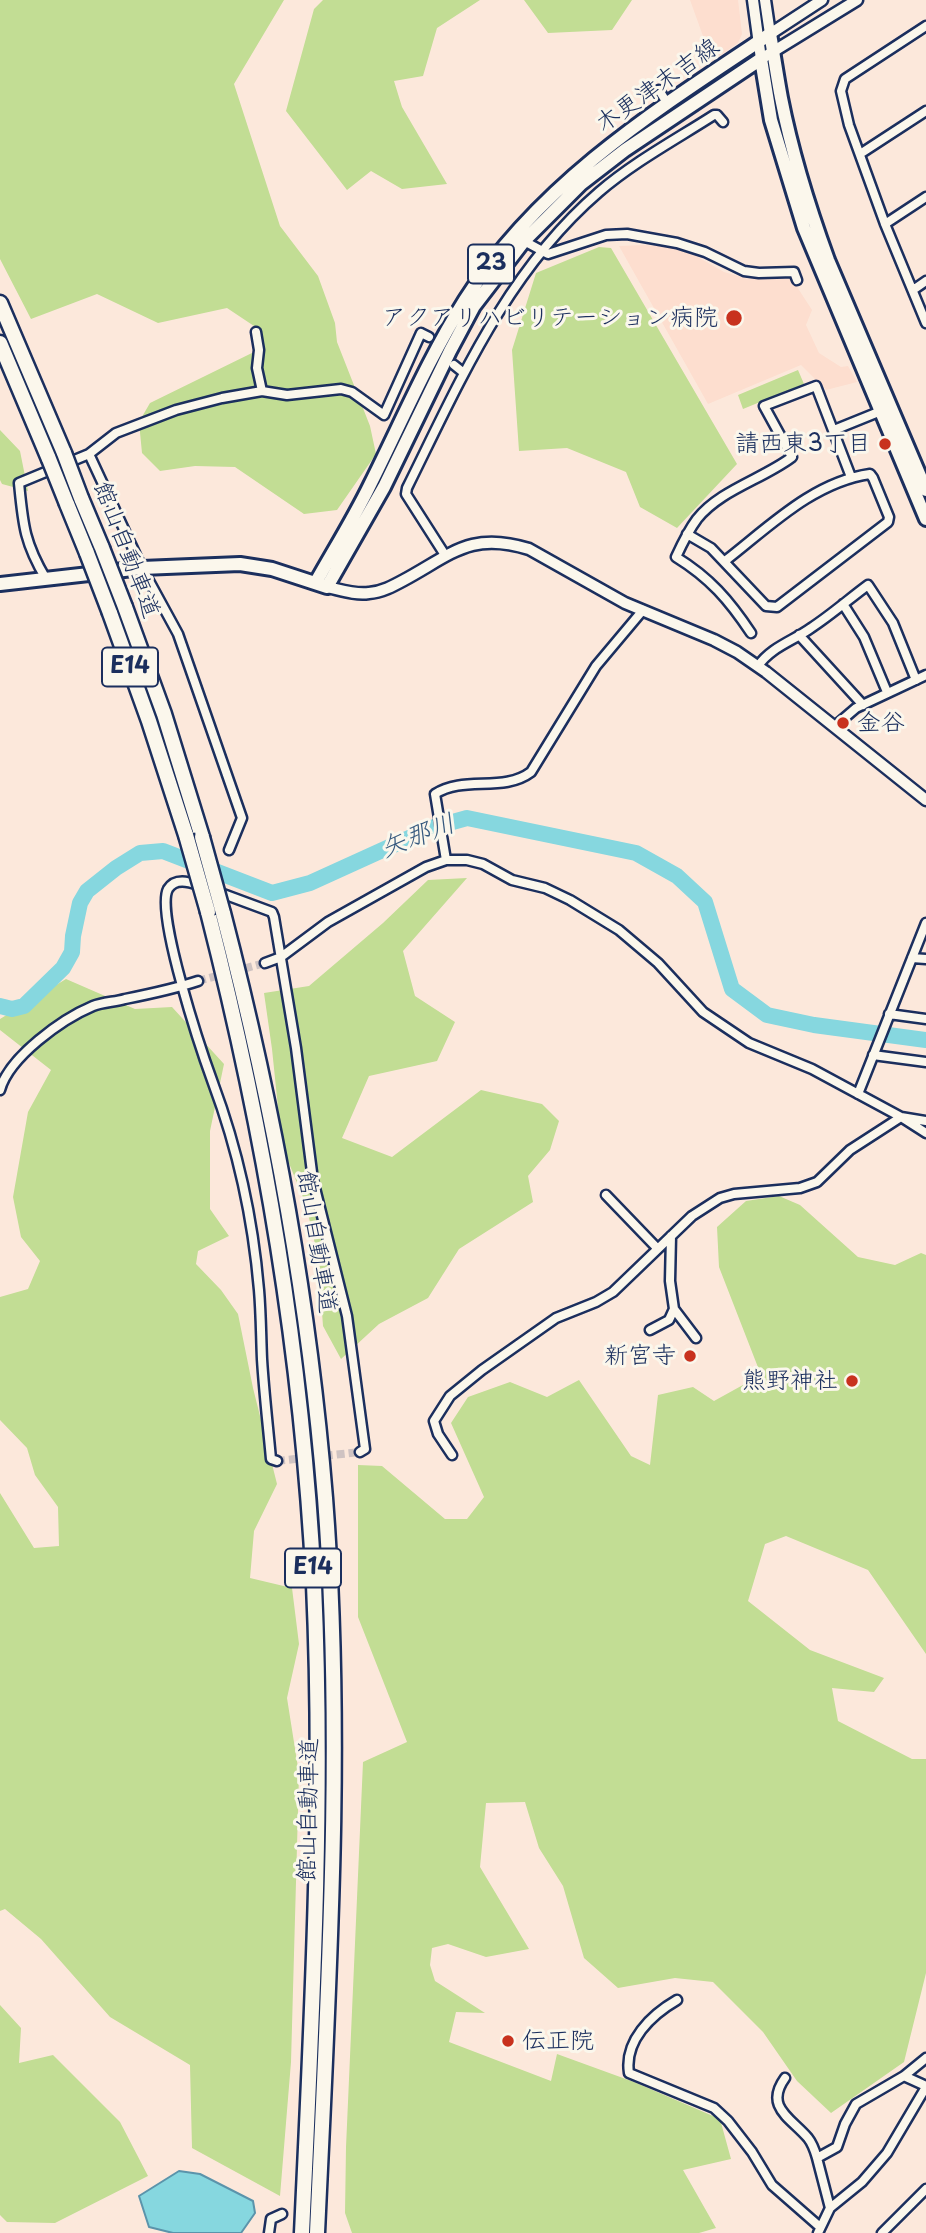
<!DOCTYPE html>
<meta charset="utf-8">
<style>
body{margin:0}
canvas{display:block;background:#fce8db}
</style>
<canvas width="926" height="2233"></canvas>
<script>
const ctx = document.querySelector('canvas').getContext('2d');
ctx.lineJoin = 'round';
function paint(path, color) {
  ctx.fillStyle = color;
  ctx.fill(path, 'evenodd');
}
function stroke(path, color, width, dash) {
  ctx.strokeStyle = color;
  ctx.lineWidth = width;
  ctx.lineCap = dash ? 'butt' : 'round';
  ctx.setLineDash(dash || []);
  ctx.stroke(path);
}
function label(font, color, halo, rows, align = 'center') {
  ctx.font = font + ' "Playpen Sans","Klee One",sans-serif';
  ctx.lineWidth = 6;
  ctx.setLineDash([]);
  ctx.textBaseline = 'middle';
  ctx.strokeStyle = halo;
  ctx.fillStyle = color;
  for (const [text, x, y, turn = 0] of rows) {
    ctx.save();
    ctx.translate(x, y);
    ctx.rotate((+turn || 0) * Math.PI / 180);
    ctx.textAlign = isNaN(turn) ? turn : align;
    if (halo) ctx.strokeText(text, 0, 0);
    ctx.fillText(text, 0, 0);
    ctx.restore();
  }
}
paint(new Path2D(`
 M690,0H738L742,34L738,43L712,61Z
 M644,245L671,247L696,256L724,272L748,279L790,276L812,310L806,325L819,353L841,367L848,366L857,382L826,390L801,365L708,404L619,246Z`), '#fddecf');
paint(new Path2D(`
 M0,0H284L234,84L280,226L318,276L335,323L337,342L370,426L376,454L337,510L304,514L235,467L195,466L160,471L142,453L139,422L150,403L256,351L260,330L227,308L158,323L97,294L31,319L0,259Z
 M323,0H480L437,28L423,76L394,81L402,107L447,184L402,189L371,171L347,190L286,111L314,9Z
 M524,0H632L612,30L548,33Z
 M599,247L611,248L737,464L677,528L640,507L626,472L567,448L519,451L512,350L536,273Z
 M798,370L804,384L743,409L738,395Z
 M0,430L20,451L28,491L2,484L0,480Z
 M467,878L403,951L415,996L455,1022L437,1061L369,1076L342,1138L392,1157L481,1090L542,1104L559,1121L550,1150L528,1176L533,1202L459,1249L428,1298L379,1324L341,1359L323,1326L318,1257L306,1205L282,1146L272,1049L264,993L309,986L383,923L428,880Z
 M66,979L135,1009L172,1007L224,1064L210,1131V1209L229,1236L198,1251L196,1264L221,1290L238,1314L253,1388L277,1484L254,1531L250,1578L292,1588L299,1644L287,1698L299,1774L291,2062L280,2196L192,2148L190,2065L110,2017L41,1939L5,1909L0,1911V1493L34,1548L59,1546L58,1507L35,1475L27,1448L0,1420V1297L28,1289L40,1261L21,1237L13,1197L28,1112L51,1070L0,1030V1019Z
 M779,1196L800,1205L858,1257L895,1265L921,1253L926,1255V1654L868,1570L786,1536L765,1544L748,1601L810,1650L884,1678L874,1692L832,1688L838,1721L912,1759H926V1973L904,2062L831,2113L797,2081L763,2032L713,1982L675,1978L618,1988L584,1958L563,1886L539,1848L525,1802L486,1803L480,1867L529,1949L486,1957L448,1944L432,1948L430,1965L435,1981L485,2013L456,2012L449,2042L551,2081L557,2054L634,2082L720,2119L731,2159L683,2170L716,2228L699,2233H352L345,2213L346,2147L363,1762L407,1742L358,1617V1465L382,1466L445,1519H467L484,1497L451,1423L468,1397L510,1382L547,1397L579,1380L631,1456L650,1465L658,1395L693,1387L714,1401L761,1375L719,1267L717,1227L746,1201Z
 M0,2005L21,2028L19,2063L53,2055L120,2122L148,2176L55,2223L7,2222L0,2215Z`), '#c2dd94');
const water = new Path2D(`
 M179,2171L200,2174L253,2201L255,2213L241,2233H173L149,2227L139,2196Z`);
paint(water, '#86d7df');
stroke(water, '#5b94ab', 2);
stroke(new Path2D(`
 M0,1006L12,1009L24,1006L63,968L72,952L73,936L80,903L87,891L116,868L140,853L163,851L272,893L310,883L431,828L467,818L636,853L677,876L705,902L732,989L767,1015L814,1025L926,1040`), '#86d7df', 16);
stroke(new Path2D(`
 M198,981L265,963
 M277,1461L360,1452`), '#cfc3c2', 8, [8, 4]);
const minor = new Path2D(`
 M926,26L845,79L841,91L849,125L885,224L926,323
 M659,90L667,103
 M860,154L926,111
 M885,224L926,197
 M524,241L548,254L606,235L627,234L677,243L705,252L744,271L759,273L794,272L797,280
 M913,290L926,281
 M256,332L259,350L257,368L262,391
 M454,365L464,373
 M834,430L881,411
 M89,454L142,568L178,634L242,818L229,850
 M687,534L711,548L766,606L777,607L888,522L889,517L873,478L870,474C813,482 769,527 725,561
 M445,555L406,494L407,488C460,381 507,271 599,192C634,162 675,140 714,115H717L723,122
 M46,579C24,542 23,524 19,483L89,454L116,433L176,410L222,398L262,391L287,395L341,389L352,392L384,415L421,333L429,337
 M843,604L864,637L887,692
 M751,633C729,600 710,578 676,557C682,544 688,531 697,519C720,490 763,479 792,457L764,406L816,386L851,477
 M799,635L863,705
 M758,666C771,647 793,641 811,628C831,615 849,599 868,585L893,623L916,680
 M835,726L856,708L926,675
 M446,860L435,794C464,775 503,793 531,772L596,666L643,610
 M202,886C192,883 176,876 168,889C155,913 202,1053 213,1083C238,1150 253,1219 259,1290C261,1313 261,1336 262,1359C264,1392 268,1426 271,1459L277,1461
 M218,892L272,912L274,917L296,1048L313,1180L347,1316L365,1449L360,1452
 M912,958L926,959
 M265,963L281,957L328,922L426,867L446,860H467L483,864L512,880L545,888L570,900L619,930L658,963L703,1012L749,1043L812,1069L901,1117L926,1133
 M889,1014L926,1019
 M873,1055L926,1062
 M0,1090C9,1057 62,1019 93,1006C103,1002 115,1002 125,999C150,994 174,989 198,981
 M858,1094L926,923
 M606,1195L657,1248
 M674,1309L696,1338
 M650,1330L669,1320L674,1309L670,1281L671,1236
 M452,1455L438,1434L434,1421L450,1396L482,1370L556,1318L596,1302L613,1292L692,1216L720,1198L734,1194L800,1188L817,1182L850,1150L901,1117L926,1121
 M677,2000C651,2015 624,2041 629,2073L714,2108L728,2121L752,2152L772,2185L820,2227
 M904,2076L926,2086
 M785,2078C764,2107 791,2118 808,2138C812,2143 815,2151 817,2158
 M830,2208L862,2182L887,2153L926,2087
 M269,2233L271,2219L282,2214
 M818,2233L830,2208L817,2158L837,2147L845,2124L856,2104L904,2076L926,2058
 M882,2233L926,2189`);
const tertiary = new Path2D(`
 M753,0L761,59L857,0
 M765,0L770,34L822,0
 M327,587C341,590 355,595 369,593C382,592 393,586 404,580C452,554 471,531 529,549L625,603L714,640L737,652L766,672L926,800`);
const primary = new Path2D(`
 M316,582C334,550 354,518 370,485C401,423 428,359 465,300C539,183 657,109 770,34C774,55 777,77 781,98C792,154 809,208 828,260L926,490
 M0,584L142,568L240,564L272,569L327,587L384,487L450,351L474,306L524,241L581,184L625,150L761,59L771,120L804,228L926,519`);
const motorway = new Path2D(`
 M0,303L64,453
 M0,343L49,459
 M81,498L102,548
 M67,504L87,553
 M125,607L164,714L202,837
 M110,613L149,721L186,835
 M208,912C265,1135 302,1354 314,1585C324,1801 312,2017 302,2233
 M223,913C273,1105 309,1300 325,1498C344,1742 328,1989 317,2233`);
stroke(minor, '#1b2f5e', 13);
stroke(tertiary, '#1b2f5e', 15);
stroke(primary, '#1b2f5e', 18);
stroke(motorway, '#1b2f5e', 19);
stroke(minor, '#fbf7ec', 8);
stroke(tertiary, '#fbf7ec', 10);
stroke(primary, '#fbf7ec', 12);
stroke(motorway, '#fbf7ec', 14);
const motorwayBridge = new Path2D(`
 M64,453L81,498
 M49,459L67,504
 M102,548L125,607
 M87,553L110,613
 M186,835L208,912
 M202,837L223,913`);
stroke(motorwayBridge, '#1b2f5e', 19, []);
stroke(motorwayBridge, '#fbf7ec', 14);
for (const [x, y, r, color] of [
 [734,318,9,"#c8321e"],
 [885,444,7,"#c8321e"],
 [843,723,7,"#c8321e"],
 [690,1356,7,"#c8321e"],
 [852,1381,7,"#c8321e"],
 [508,2041,7,"#c8321e"]
]) {
  const dot = new Path2D();
  dot.arc(x, y, r, 0, 2 * Math.PI);
  ctx.fillStyle = color;
  ctx.fill(dot);
  stroke(dot, '#fbf7ec', 2.5);
}
for (const [x, y, w] of [
 [491,264,46],
 [130,667,56],
 [313,1568,56]
]) {
  const box = new Path2D();
  box.roundRect(x - w / 2, y - 19.5, w, 39, 5);
  ctx.fillStyle = '#fbf7ec';
  ctx.fill(box);
  stroke(box, '#1b2f5e', 2);
}
label('bold 23px', '#1b2f5e', null, [
 ["23",491,264],
 ["E14",130,667],
 ["E14",313,1568]
]);
label('24px', '#1b2f5e', '#fbf7ec', [
 ["木更津末吉線",658,86,-35],
 ["館山自動車道",126,550,69],
 ["館山自動車道",316,1242,81],
 ["館山自動車道",309,1810,-89]
]);
label('24px', '#1b2f5e', '#fbf7ec', [
 ["アクアリハビリテーション病院",718,318],
 ["請西東3丁目",871,444],
 ["金谷",857,723,"left"],
 ["新宮寺",676,1356],
 ["熊野神社",838,1381],
 ["伝正院",522,2041,"left"]
], 'right');
label('italic 26px', '#36597e', '#fbf7ec', [
 ["矢那川",418,837,-21]
]);
</script>
